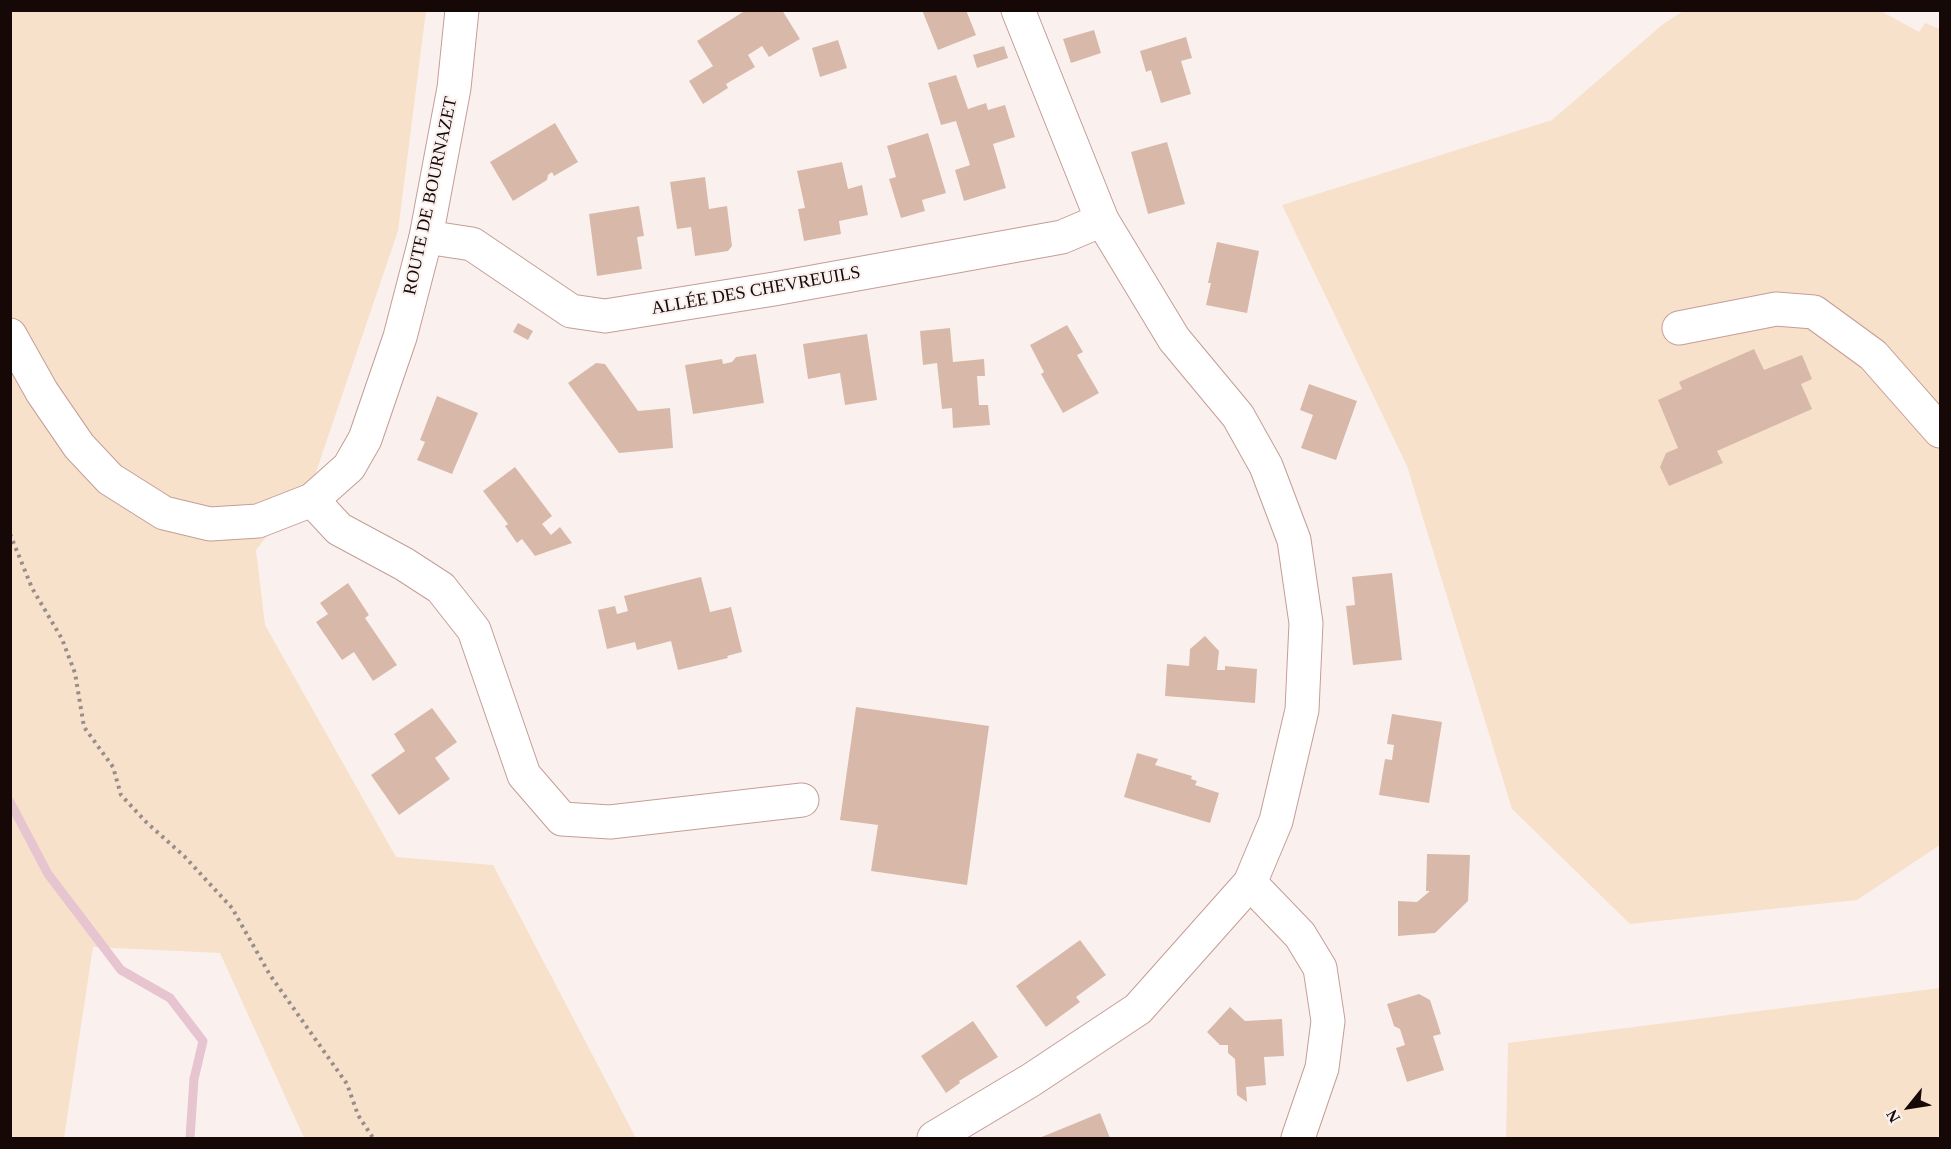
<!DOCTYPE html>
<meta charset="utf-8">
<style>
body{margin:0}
#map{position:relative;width:1951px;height:1149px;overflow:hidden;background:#faf1ef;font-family:"Times New Roman",serif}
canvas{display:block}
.frame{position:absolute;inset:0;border:12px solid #150806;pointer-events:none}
.north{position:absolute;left:1879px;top:1077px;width:60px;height:60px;-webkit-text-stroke:4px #faf1ef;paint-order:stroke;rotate:240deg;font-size:16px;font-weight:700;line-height:24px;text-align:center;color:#150806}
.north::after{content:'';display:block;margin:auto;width:21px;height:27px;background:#150806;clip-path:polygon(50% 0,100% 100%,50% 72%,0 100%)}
</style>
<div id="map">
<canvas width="1951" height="1149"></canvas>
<div class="frame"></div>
<div class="north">N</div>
</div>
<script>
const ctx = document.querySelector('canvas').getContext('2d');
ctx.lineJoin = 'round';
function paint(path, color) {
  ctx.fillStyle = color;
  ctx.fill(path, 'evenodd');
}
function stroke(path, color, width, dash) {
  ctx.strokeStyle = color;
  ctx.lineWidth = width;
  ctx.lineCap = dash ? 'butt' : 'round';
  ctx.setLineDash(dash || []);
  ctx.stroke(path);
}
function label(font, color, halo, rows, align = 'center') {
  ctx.font = font + ' "Times New Roman",serif';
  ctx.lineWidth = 4.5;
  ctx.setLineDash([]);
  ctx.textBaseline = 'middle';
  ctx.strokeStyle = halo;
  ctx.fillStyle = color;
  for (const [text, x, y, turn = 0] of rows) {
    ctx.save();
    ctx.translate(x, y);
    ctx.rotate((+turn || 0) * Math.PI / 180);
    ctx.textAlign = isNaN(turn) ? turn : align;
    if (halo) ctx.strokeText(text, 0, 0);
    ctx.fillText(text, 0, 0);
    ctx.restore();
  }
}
paint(new Path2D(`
 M10,11H426L398,231L315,475L256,550L265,625L396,857L493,865L636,1138H304L220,953L93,947L64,1138H11Z
 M1683,11H1881L1919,32L1925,23L1940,29V845L1857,900L1630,924L1512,809L1407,466L1282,205L1552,120L1662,25Z
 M1940,988V1138H1506L1508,1043Z`), '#f7e1cb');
stroke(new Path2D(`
 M10,802L48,874L121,970L170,998L203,1041L194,1079L190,1138`), '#e6c4d0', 9);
paint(new Path2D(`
 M746,10H782L800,39L769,57L762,46L748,55L755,67L726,84L728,88L703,104L689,81L713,66L697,41Z
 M922,10H966L976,35L938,50Z
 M1094,30L1101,53L1071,63L1063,39Z
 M1186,37L1192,58L1181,61L1191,94L1161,103L1151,70L1146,72L1140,51Z
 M838,40L847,68L820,77L812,48Z
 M1004,46L1008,58L977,68L973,55Z
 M956,75L968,109L986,103L988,110L1005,105L1015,137L993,144L1006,188L964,201L955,170L970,165L956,121L941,125L928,83Z
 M555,123L578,162L554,176L552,172L548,175L547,180L513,201L490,162Z
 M928,133L946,193L922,200L925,211L901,218L889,179L896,177L887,146Z
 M1167,142L1185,204L1148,214L1131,152Z
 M842,162L848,189L862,185L868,215L839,221L841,234L804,241L798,209L805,208L797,171Z
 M705,177L709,209L727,206L732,246L728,251L695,256L691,227L677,229L670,182Z
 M639,206L644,236L637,237L642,269L597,276L589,214Z
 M1217,242L1259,251L1247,313L1206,305L1211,283H1208Z
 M518,323L533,331L528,340L513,332Z
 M1067,325L1083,352L1077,355L1099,393L1063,413L1041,374L1044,372L1030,345Z
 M950,328L953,362L984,359L985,376H977L979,405H988L990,425L953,428L952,408L942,409L937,363L923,365L920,331Z
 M867,334L877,400L845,405L840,373L808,379L803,344Z
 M1754,349L1764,370L1802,355L1812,379L1801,384L1812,409L1717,451L1723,463L1669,486L1660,467L1666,453L1678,448L1658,400L1682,389L1679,382Z
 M756,354L764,403L693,414L685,365L722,359L723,364L732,362L736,357Z
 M596,363L605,364L638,411L670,408L673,448L619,453L568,383Z
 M1309,384L1357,401L1336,460L1301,448L1313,415L1300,410Z
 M437,396L478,413L452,474L417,460L425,442L420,440Z
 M515,467L552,516L542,524L551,535L560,527L572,543L535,556L522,539L517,543L505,526L508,524L483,491Z
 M1392,573L1402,660L1353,665L1346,606L1355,605L1352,577Z
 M701,577L710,612L731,607L742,652L727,656L728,658L678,670L671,641L637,650L635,642L607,649L598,610L615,606L617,614L628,611L624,596Z
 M348,583L369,615L365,618L397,665L373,681L354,652L342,660L316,622L328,614L320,603Z
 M1205,636L1219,651L1217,670H1225V666L1257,669L1255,703L1165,696L1167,664L1189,666L1190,649Z
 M856,707L989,726L967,885L871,871L878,825L840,820Z
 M432,708L457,742L435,758L450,779L399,815L371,775L405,751L394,734Z
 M1392,714L1442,722L1429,803L1379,795L1385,759L1392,760L1394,745L1387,744Z
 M1137,753L1158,759L1155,765L1192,776L1191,779L1197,781L1195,785L1219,793L1210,823L1124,797Z
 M1427,854L1470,855L1468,901L1435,933L1398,936V901L1417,902L1430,891H1426Z
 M1080,940L1106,975L1076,997L1080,1002L1046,1027L1016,986Z
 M1419,994L1430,1000L1441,1034L1433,1036L1444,1070L1407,1082L1396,1048L1405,1045L1400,1029L1394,1026L1387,1004Z
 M1230,1007L1245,1021L1282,1019L1284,1056L1264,1057L1266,1085L1246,1087L1247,1102L1237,1095L1235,1059L1228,1053V1045H1220L1207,1032Z
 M973,1021L998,1057L959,1081L960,1083L946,1093L921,1056Z
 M1100,1113L1110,1138H1039L1071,1125Z`), '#d8b9a9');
const minor = new Path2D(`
 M1018,10L1102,220
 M426,237L472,244L571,311L605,316L774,289L1062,237L1102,220L1174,339L1238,416L1266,466L1294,540L1306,623L1302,710L1276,821L1250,883L1138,1009L1031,1080L934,1138
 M1679,328L1776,309L1814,312L1873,355L1940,431
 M312,500L339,529L404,564L441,588L474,630L524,775L562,819L610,822L802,800
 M1250,883L1300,935L1320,968L1328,1021L1322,1068L1298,1138`);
const tertiary = new Path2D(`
 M10,335L42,392L79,446L110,479L164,513L210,524L258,521L312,500L349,467L365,439L400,337L426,237L454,88L462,10`);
stroke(minor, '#c59d96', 35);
stroke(tertiary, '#c59d96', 35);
stroke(new Path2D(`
 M10,534L32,588L62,639L75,673L84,727L113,767L121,795L147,823L185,857L232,908L270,975L347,1084L358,1115L373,1138`), '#988d8b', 4, [3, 4.5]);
stroke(minor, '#fff', 33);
stroke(tertiary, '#fff', 33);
label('18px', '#150806', '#faf1ef', [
 ["ROUTE DE BOURNAZET",431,196,-78],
 ["ALLÉE DES CHEVREUILS",756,291,-10]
]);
</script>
